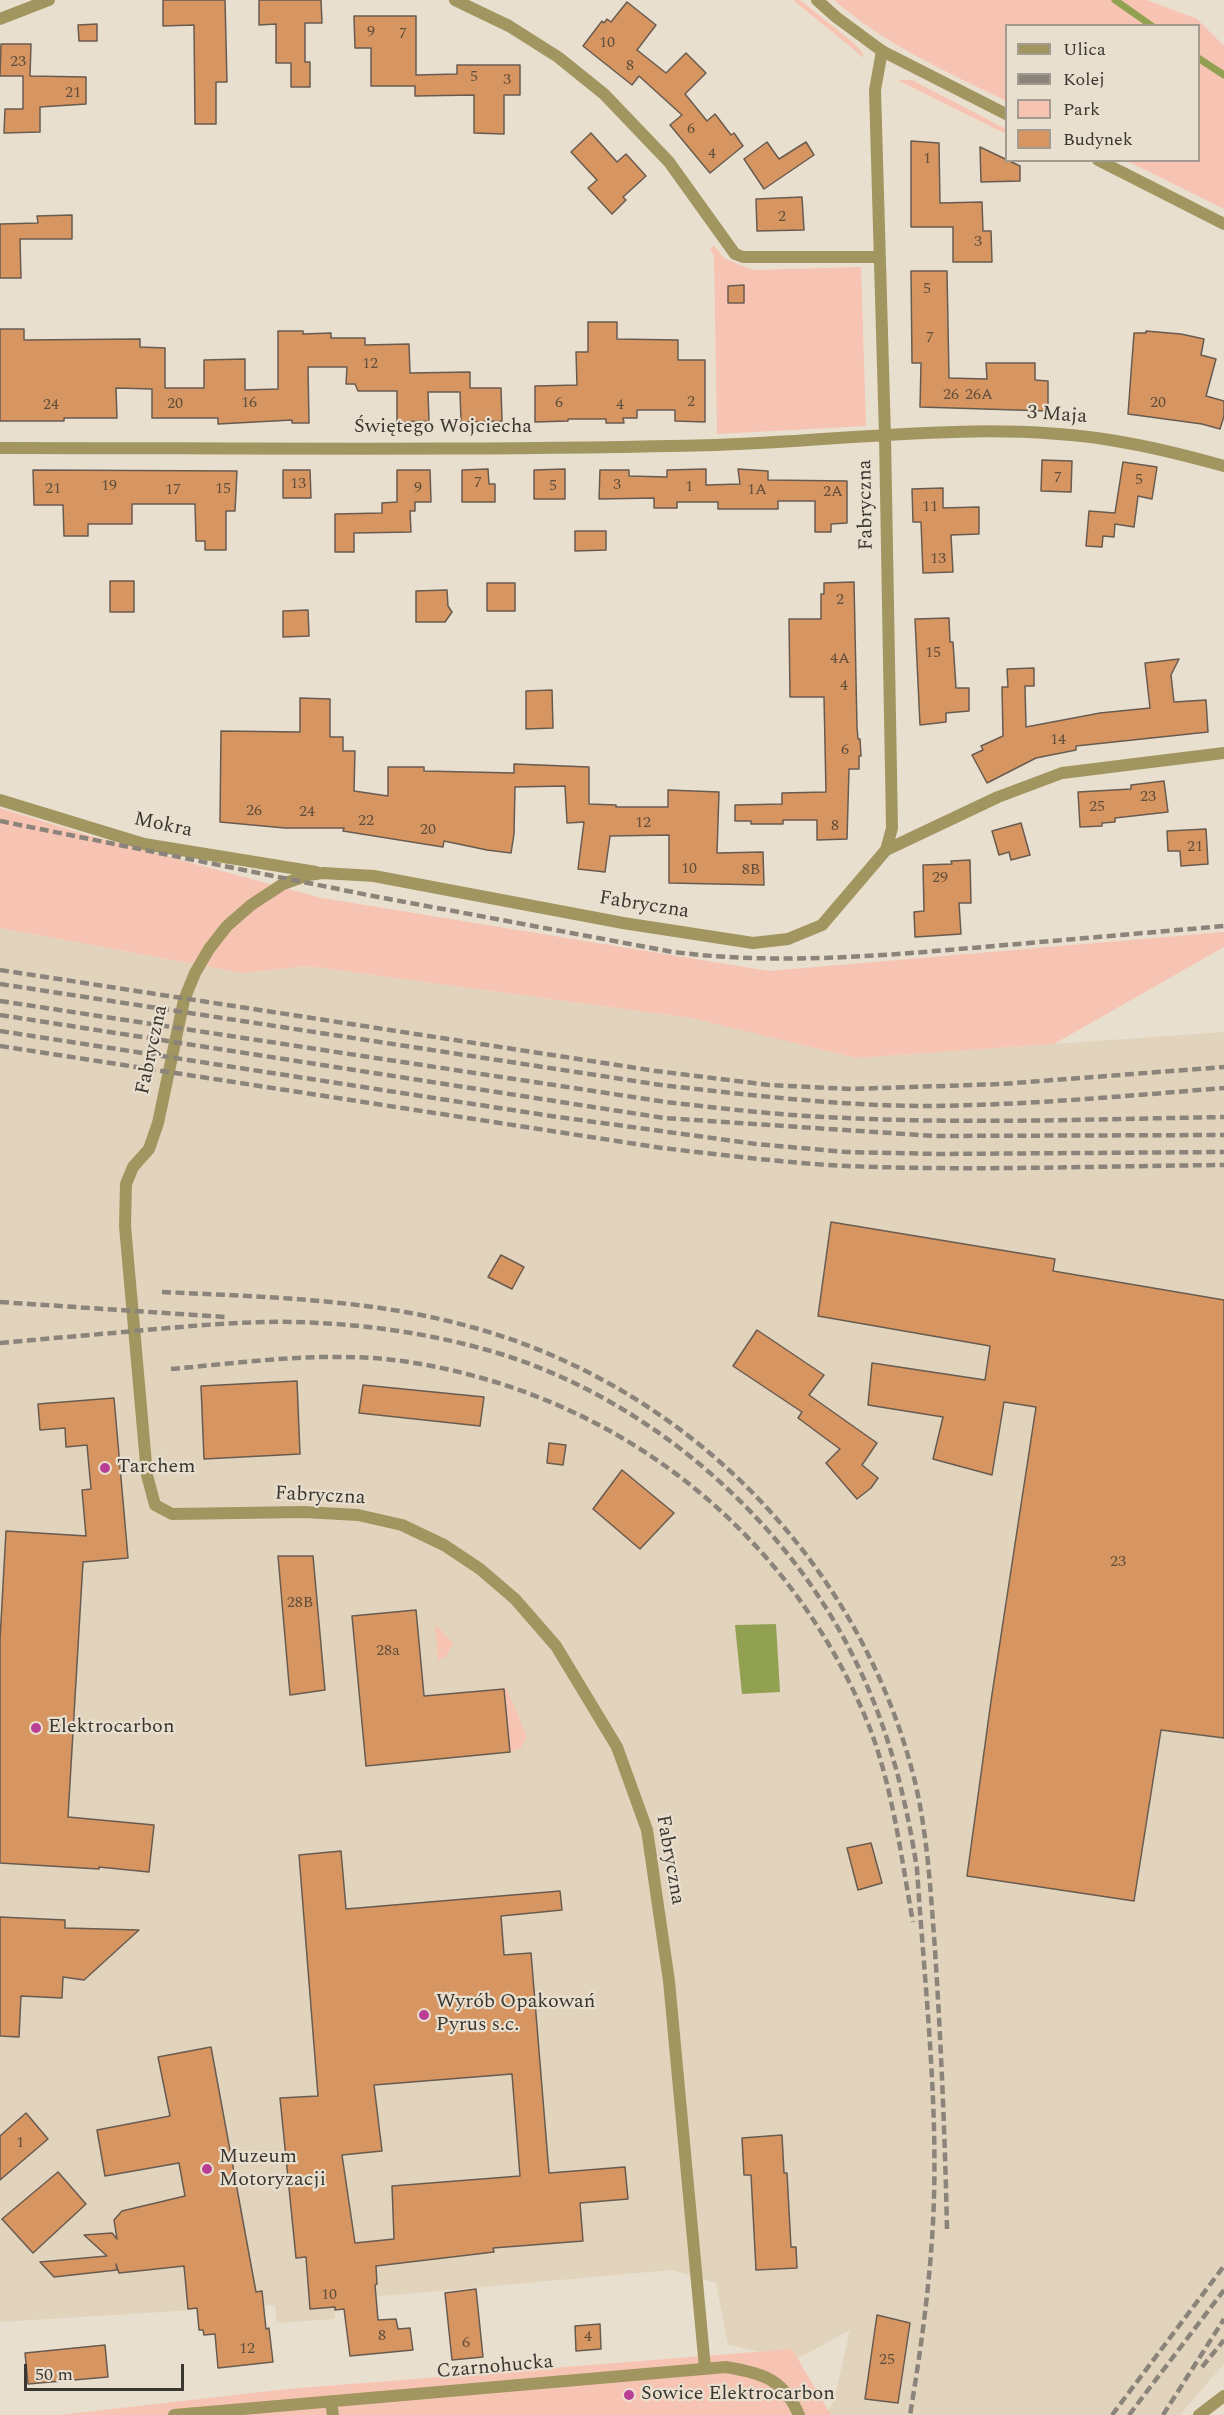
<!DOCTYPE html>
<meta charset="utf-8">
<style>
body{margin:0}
#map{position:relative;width:1224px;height:2415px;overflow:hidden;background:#e9dfcf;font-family:Spectral,serif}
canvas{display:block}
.legend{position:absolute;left:1005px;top:24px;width:195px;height:138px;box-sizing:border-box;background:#e9dfcf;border:2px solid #a39b8f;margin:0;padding:8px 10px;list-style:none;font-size:18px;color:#3a3630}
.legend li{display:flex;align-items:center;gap:12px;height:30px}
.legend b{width:30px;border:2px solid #a39b8f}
.scale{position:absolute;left:24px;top:2364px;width:160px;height:27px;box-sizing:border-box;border:3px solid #3a3630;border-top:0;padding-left:8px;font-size:18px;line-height:21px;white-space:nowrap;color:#3a3630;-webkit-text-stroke:4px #e9dfcf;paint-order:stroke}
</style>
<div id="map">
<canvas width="1224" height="2415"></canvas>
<ul class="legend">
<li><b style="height:8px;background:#a19660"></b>Ulica</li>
<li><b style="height:8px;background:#8b847a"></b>Kolej</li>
<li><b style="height:16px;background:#f7c4b3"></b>Park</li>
<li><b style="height:16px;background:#d79661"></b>Budynek</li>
</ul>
<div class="scale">50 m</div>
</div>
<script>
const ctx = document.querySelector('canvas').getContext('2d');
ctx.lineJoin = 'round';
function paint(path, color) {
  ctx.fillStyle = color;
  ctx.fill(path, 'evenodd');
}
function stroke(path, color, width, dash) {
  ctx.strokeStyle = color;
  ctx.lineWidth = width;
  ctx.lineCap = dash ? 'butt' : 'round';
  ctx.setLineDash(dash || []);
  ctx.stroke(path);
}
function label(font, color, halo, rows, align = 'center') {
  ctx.font = font + ' Spectral,serif';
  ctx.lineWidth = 4.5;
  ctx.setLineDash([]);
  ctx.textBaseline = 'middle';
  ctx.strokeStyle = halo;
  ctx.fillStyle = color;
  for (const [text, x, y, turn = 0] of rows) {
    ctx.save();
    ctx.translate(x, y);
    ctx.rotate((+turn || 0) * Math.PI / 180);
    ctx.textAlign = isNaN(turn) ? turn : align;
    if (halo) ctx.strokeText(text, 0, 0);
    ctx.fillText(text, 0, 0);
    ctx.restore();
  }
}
paint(new Path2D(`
 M0,928L243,973L307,966L691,1018L856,1058L1224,1032V2364L1180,2415H825L834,2401L850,2330L797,2359L728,2345L716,2283L671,2270L349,2299V2309L335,2310V2319L277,2323L275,2305L0,2322Z`), '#e2d3bd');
paint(new Path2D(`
 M793,0H800L855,44L862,52L864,58Z
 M834,0H1147L1197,19L1224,46V209L1127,161L1198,160V26H1006V101C947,72 884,44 834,0Z
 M897,80H912L1006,129V134Z
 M714,246L724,258L752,270L861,267L866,426L717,434L714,256L710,249Z
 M0,808L84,834L322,898L769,971L1224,932V947L1054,1044L856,1058L691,1018L307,966L243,973L0,928Z
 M435,1624L453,1643L447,1655L438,1661Z
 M504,1689H507L527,1737L521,1748L510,1752Z
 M792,2349L831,2415H59L288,2389Z`), '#f7c4b3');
paint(new Path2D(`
 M776,1624L780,1692L742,1694L735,1625Z`), '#92a052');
stroke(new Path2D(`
 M1115,0L1152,26
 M1198,58L1224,75`), '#92a052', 7);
const building = new Path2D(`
 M163,0H225L227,82H216V124H195L194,25L163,26Z
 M259,0H321L322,23H305V62H310V87H291V63H276V24L259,25Z
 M627,2L656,25L637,50L666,73L686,53L706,73L685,94L707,121L715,114L731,135L734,133L743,146L710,173L670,125L682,115L639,76L632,85L583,46L602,21L604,23L607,19L611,22Z
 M354,16H416V75L457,74V65H520V95H504V134L474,133V95L415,96V86H371V48H355Z
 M97,24V41H79L78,25Z
 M1,44H31L30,76L86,77V104L40,107V132L4,133L5,109H23V76H0Z
 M591,133L617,162L626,154L646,176L623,197L626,200L612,214L588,188L597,180L571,152Z
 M911,141L939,143L940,203L982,202L983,231H991L992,262H953V227H911Z
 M767,142L779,159L806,142L814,155L764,189L744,159Z
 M980,147L1020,166V181L981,182Z
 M802,197L804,230L757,231L756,199Z
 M72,215V239H20L21,278H0V224L38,223L37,216Z
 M911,271H947L949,378L987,379L986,363H1035V380L1048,381V411L920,407L921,363H912Z
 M744,285V303H728V286Z
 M588,322H617V339L678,340V360H705V422L675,421V410H637V418H623L624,423H606V419H568V421L535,422V386L577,385L576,352H588Z
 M0,329H24V340L140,339V347L165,348V388H204V360L245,359V390L278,389V331H303V334L331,333V338H365V345L409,344L410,373L470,372V388H501L502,421L461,422L460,392H428L429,421L397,422V391H358L355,384H346L347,367H308L309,423H292V420L218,424V418H152V389L116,388L117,418H64V421H0Z
 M1146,331L1181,334L1204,339L1201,355L1216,359L1206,396L1224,401V416L1220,429L1202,424L1128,414L1134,333H1146Z
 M1042,460L1072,461L1071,492L1041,491Z
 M1123,462L1157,467L1152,499L1138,496L1134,527L1115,524L1114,537L1103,536L1102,547L1086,546L1089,511L1115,513Z
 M488,469L489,484H495V502H462V470Z
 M565,469V499H534V470Z
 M706,469V485L740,484L738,469L768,471V480L847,481V523L831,524V532H815V501H778V509H718V502H677V508H654V498L599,499L600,470H629V476L667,477V470Z
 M33,470L237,471L235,511H226V550H205V541H196L195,504H132V524H88V536H64L63,505H34Z
 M283,470H310L311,498H283Z
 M397,470H430L431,502H415V511H410L411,532L354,533V552H335V514L382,513V503L397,502Z
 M943,488V508L979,507V534L951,535L953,572L923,573L921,522H913L912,489Z
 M575,531H606V550L575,551Z
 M110,581H134V612H110Z
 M854,582L857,727L858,739H860L861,756H859V769H849L847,839L817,840V820H783V824H751V821H735V805L782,804V793L826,792L824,697H790L789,619H821V594H824V583Z
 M487,583H515V611H487Z
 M447,590L448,606L452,612L445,622H416V591Z
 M308,610L309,636L283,637V611Z
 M949,618L950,642H953L956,688H969V711L946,713V722L920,725L915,619Z
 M1179,659L1171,675L1174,702L1206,700L1208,732L1076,746V750L1036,758L987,783L972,755L983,750L981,746L1003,736L1002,687H1008L1007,669L1034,668V686H1025L1026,727L1100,713L1150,708L1145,663Z
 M552,690L553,728L526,729V691Z
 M300,698L330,699V737H343V751H355L354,791L388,796V767H424V771L514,773V764L589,767V804L616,805V807H668V790L719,792L717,853L763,852L764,885L669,883V835L610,836L605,872L578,869L584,822L567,823L565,786L515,787L514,834L511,853L487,850L444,841L443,847L343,831L344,828H285L220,822L221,731L300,732Z
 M1164,781L1168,812L1115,818V822L1102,823V826L1080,827L1078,792L1131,789V785Z
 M1021,823L1030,855L1011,860L1009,852L999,855L992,831Z
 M1206,829L1208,864L1181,866L1180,851H1168L1167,831Z
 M970,860L971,903H959L961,934L915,937L914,912L924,911L923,865L952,864L951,861Z
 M831,1222L1055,1259L1053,1271L1224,1300V1738L1161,1730L1134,1901L967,1876L991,1701L1036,1407L1004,1402L992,1475L933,1459L943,1417L868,1405L872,1363L985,1380L990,1346L818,1316Z
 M501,1255L524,1267L512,1289L488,1277Z
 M757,1330L824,1375L809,1395L877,1443L862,1465L878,1478L871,1488L857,1499L826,1463L840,1449L798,1418L802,1412L733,1366Z
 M297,1381L300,1454L204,1459L201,1386Z
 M363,1385L484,1397L480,1426L359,1413Z
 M114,1398L128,1558L83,1562L68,1817L154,1825L149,1872L99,1867V1869L0,1863V1640L6,1531L86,1536L82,1490L91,1489L87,1445L66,1447L65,1428L40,1430L38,1404Z
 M549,1443L566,1445L563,1465L547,1463Z
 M622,1470L674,1513L640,1549L593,1509Z
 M278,1556H313L325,1690L290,1695Z
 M416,1610L424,1696L504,1689L510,1752L366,1766L352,1616Z
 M871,1843L882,1883L858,1890L847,1848Z
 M341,1851L346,1909L560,1891L562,1910L501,1916L504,1955L531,1953L549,2173L625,2167L628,2199L580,2203L583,2241L493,2248L494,2252L376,2266L377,2284L375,2285L378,2320L396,2319L398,2329L410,2328L413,2350L350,2356L344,2309L335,2310V2307L310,2309L306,2257L296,2258L280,2098L318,2096L299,1855ZM512,2074L520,2176L392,2186L394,2239L355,2243L342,2155L382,2151L374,2085Z
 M0,1917L65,1920V1928L139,1930L84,1980L63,1977L62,1998L21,1996L19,2037L0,2036Z
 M211,2047L256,2292L262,2291L266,2329L269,2328L273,2362L218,2368L215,2334L204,2335L203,2330H199L197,2308L188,2309L184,2266L119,2273L116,2264L117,2270L54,2277L40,2262L107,2256L84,2235L112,2233L117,2239L114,2220L122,2211L185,2196L179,2163L105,2176L97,2130L170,2116L158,2057Z
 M26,2113L48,2139L0,2180V2136Z
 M782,2135L784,2173H787L791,2247H796L797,2268L756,2270L751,2175H744L742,2138Z
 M58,2172L86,2204L33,2253L2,2219Z
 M476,2289L483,2357L452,2360L445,2293Z
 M877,2315L910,2323L898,2403L865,2399Z
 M600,2324L601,2349L576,2351L575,2326Z
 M105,2345L108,2377L28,2384L25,2353Z`);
paint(building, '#d79661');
stroke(building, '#695b50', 1.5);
stroke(new Path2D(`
 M455,0L509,26L558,57L604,94L669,162L735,254L743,257H879
 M0,19L49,0
 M0,448C238,448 477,451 716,445C847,441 985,419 1116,441C1153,447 1188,456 1224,466
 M0,800L144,844L316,872
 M886,850L998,797L1062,773L1224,753
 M705,2368L669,1981L647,1830L617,1747L556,1646L515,1599L480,1569L444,1545L402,1525L358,1515L304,1512L172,1514L155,1505L147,1475L125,1226L126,1184L133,1167L149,1149L158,1123L184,1000L195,973L209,949L227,926L251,905L283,884L308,875L323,873L374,876L623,923L753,943L788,939L822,925L886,850L892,828L885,436L875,90L882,51
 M331,2402L333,2415`), '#a19660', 12);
stroke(new Path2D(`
 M817,0L836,17L882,51L1006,114
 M1098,160L1224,224
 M174,2415L726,2367C762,2373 784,2379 799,2415
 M1199,2415L1224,2396`), '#a19660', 12);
stroke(new Path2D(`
 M0,821L373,896L673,952C777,965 879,956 983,947C1063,940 1144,933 1224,926
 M0,970L656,1071L769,1085L851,1089L1002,1084L1224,1067
 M0,984L661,1085C750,1095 839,1106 929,1106C1027,1105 1126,1096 1224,1088
 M0,1001L666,1102C726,1109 786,1116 847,1118C972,1124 1099,1119 1224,1117
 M0,1015L664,1118L935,1136L1224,1135
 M0,1031L551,1116L756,1144L846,1152L938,1154L1224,1152
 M0,1046L662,1148C724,1155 785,1163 847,1166C973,1171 1099,1166 1224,1165
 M162,1292C267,1297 374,1299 475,1328C692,1389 864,1567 916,1786C928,1840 931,1896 935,1950C941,2043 945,2136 947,2230
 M0,1302L225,1317
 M0,1343C52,1338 104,1334 157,1329C203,1325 249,1321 296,1322C366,1324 437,1334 504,1355C649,1401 781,1515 850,1650C886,1719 905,1792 917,1869C924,1977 937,2089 934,2197C932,2270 922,2343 910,2415
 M171,1369C249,1362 331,1350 409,1362C618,1395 790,1530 869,1726C893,1788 901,1857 913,1922
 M1202,2367L1224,2340
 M1112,2415L1224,2266
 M1129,2415L1224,2290
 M1163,2415L1224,2319`), '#8b847a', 4.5, [9, 4.5]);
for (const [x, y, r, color] of [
 [105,1468,6,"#b83f94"],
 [36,1728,6,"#b83f94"],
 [424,2015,6,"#b83f94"],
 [207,2169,6,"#b83f94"],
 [629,2395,6,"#b83f94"]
]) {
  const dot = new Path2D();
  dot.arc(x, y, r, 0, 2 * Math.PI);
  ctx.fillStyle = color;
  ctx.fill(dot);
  stroke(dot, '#e9dfcf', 2);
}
label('16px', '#614e3c', null, [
 ["9",371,33],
 ["7",403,35],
 ["10",607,44],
 ["23",18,63],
 ["8",630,67],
 ["5",474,78],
 ["3",507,81],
 ["21",73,94],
 ["6",691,130],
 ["4",712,155],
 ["1",927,160],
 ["2",782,218],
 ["3",978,243],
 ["5",927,290],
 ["7",930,339],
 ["12",370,365],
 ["26",951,396],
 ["26A",979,396],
 ["2",691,403],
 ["16",249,404],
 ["6",559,404],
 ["20",1158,404],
 ["20",175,405],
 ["24",51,406],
 ["4",620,406],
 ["7",1058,479],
 ["5",1139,481],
 ["7",478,484],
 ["13",298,485],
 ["3",617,486],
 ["19",109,487],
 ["5",553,487],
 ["1",689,488],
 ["9",418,489],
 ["21",53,490],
 ["15",223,490],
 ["17",173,491],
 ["1A",757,491],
 ["2A",833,493],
 ["11",930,508],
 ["13",938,560],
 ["2",840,601],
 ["15",933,654],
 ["4A",840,660],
 ["4",844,687],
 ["14",1058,741],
 ["6",845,751],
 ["23",1148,798],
 ["25",1097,808],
 ["26",254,812],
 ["24",307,813],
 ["22",366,822],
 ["12",643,824],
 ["8",835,827],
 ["20",428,831],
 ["21",1195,848],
 ["10",689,870],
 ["8B",751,871],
 ["29",940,879],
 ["23",1118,1563],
 ["28B",300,1604],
 ["28a",388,1652],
 ["1",20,2144],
 ["10",329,2296],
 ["8",382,2337],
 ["4",588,2338],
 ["6",466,2344],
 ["12",247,2350],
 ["25",887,2361]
]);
label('20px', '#3a3630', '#e9dfcf', [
 ["3 Maja",1057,416,4],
 ["Świętego Wojciecha",443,428],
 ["Fabryczna",867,505,-91],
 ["Mokra",163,826,12],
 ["Fabryczna",644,906,9],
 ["Fabryczna",153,1050,-78],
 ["Fabryczna",320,1497,3],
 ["Fabryczna",669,1860,80],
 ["Czarnohucka",495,2368,-5]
]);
label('20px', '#3a3630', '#e9dfcf', [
 ["Tarchem",117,1468],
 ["Elektrocarbon",48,1728],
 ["Wyrób Opakowań",436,2003],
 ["Pyrus s.c.",436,2026],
 ["Muzeum",219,2158],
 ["Motoryzacji",219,2181],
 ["Sowice Elektrocarbon",641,2395]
], 'left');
</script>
